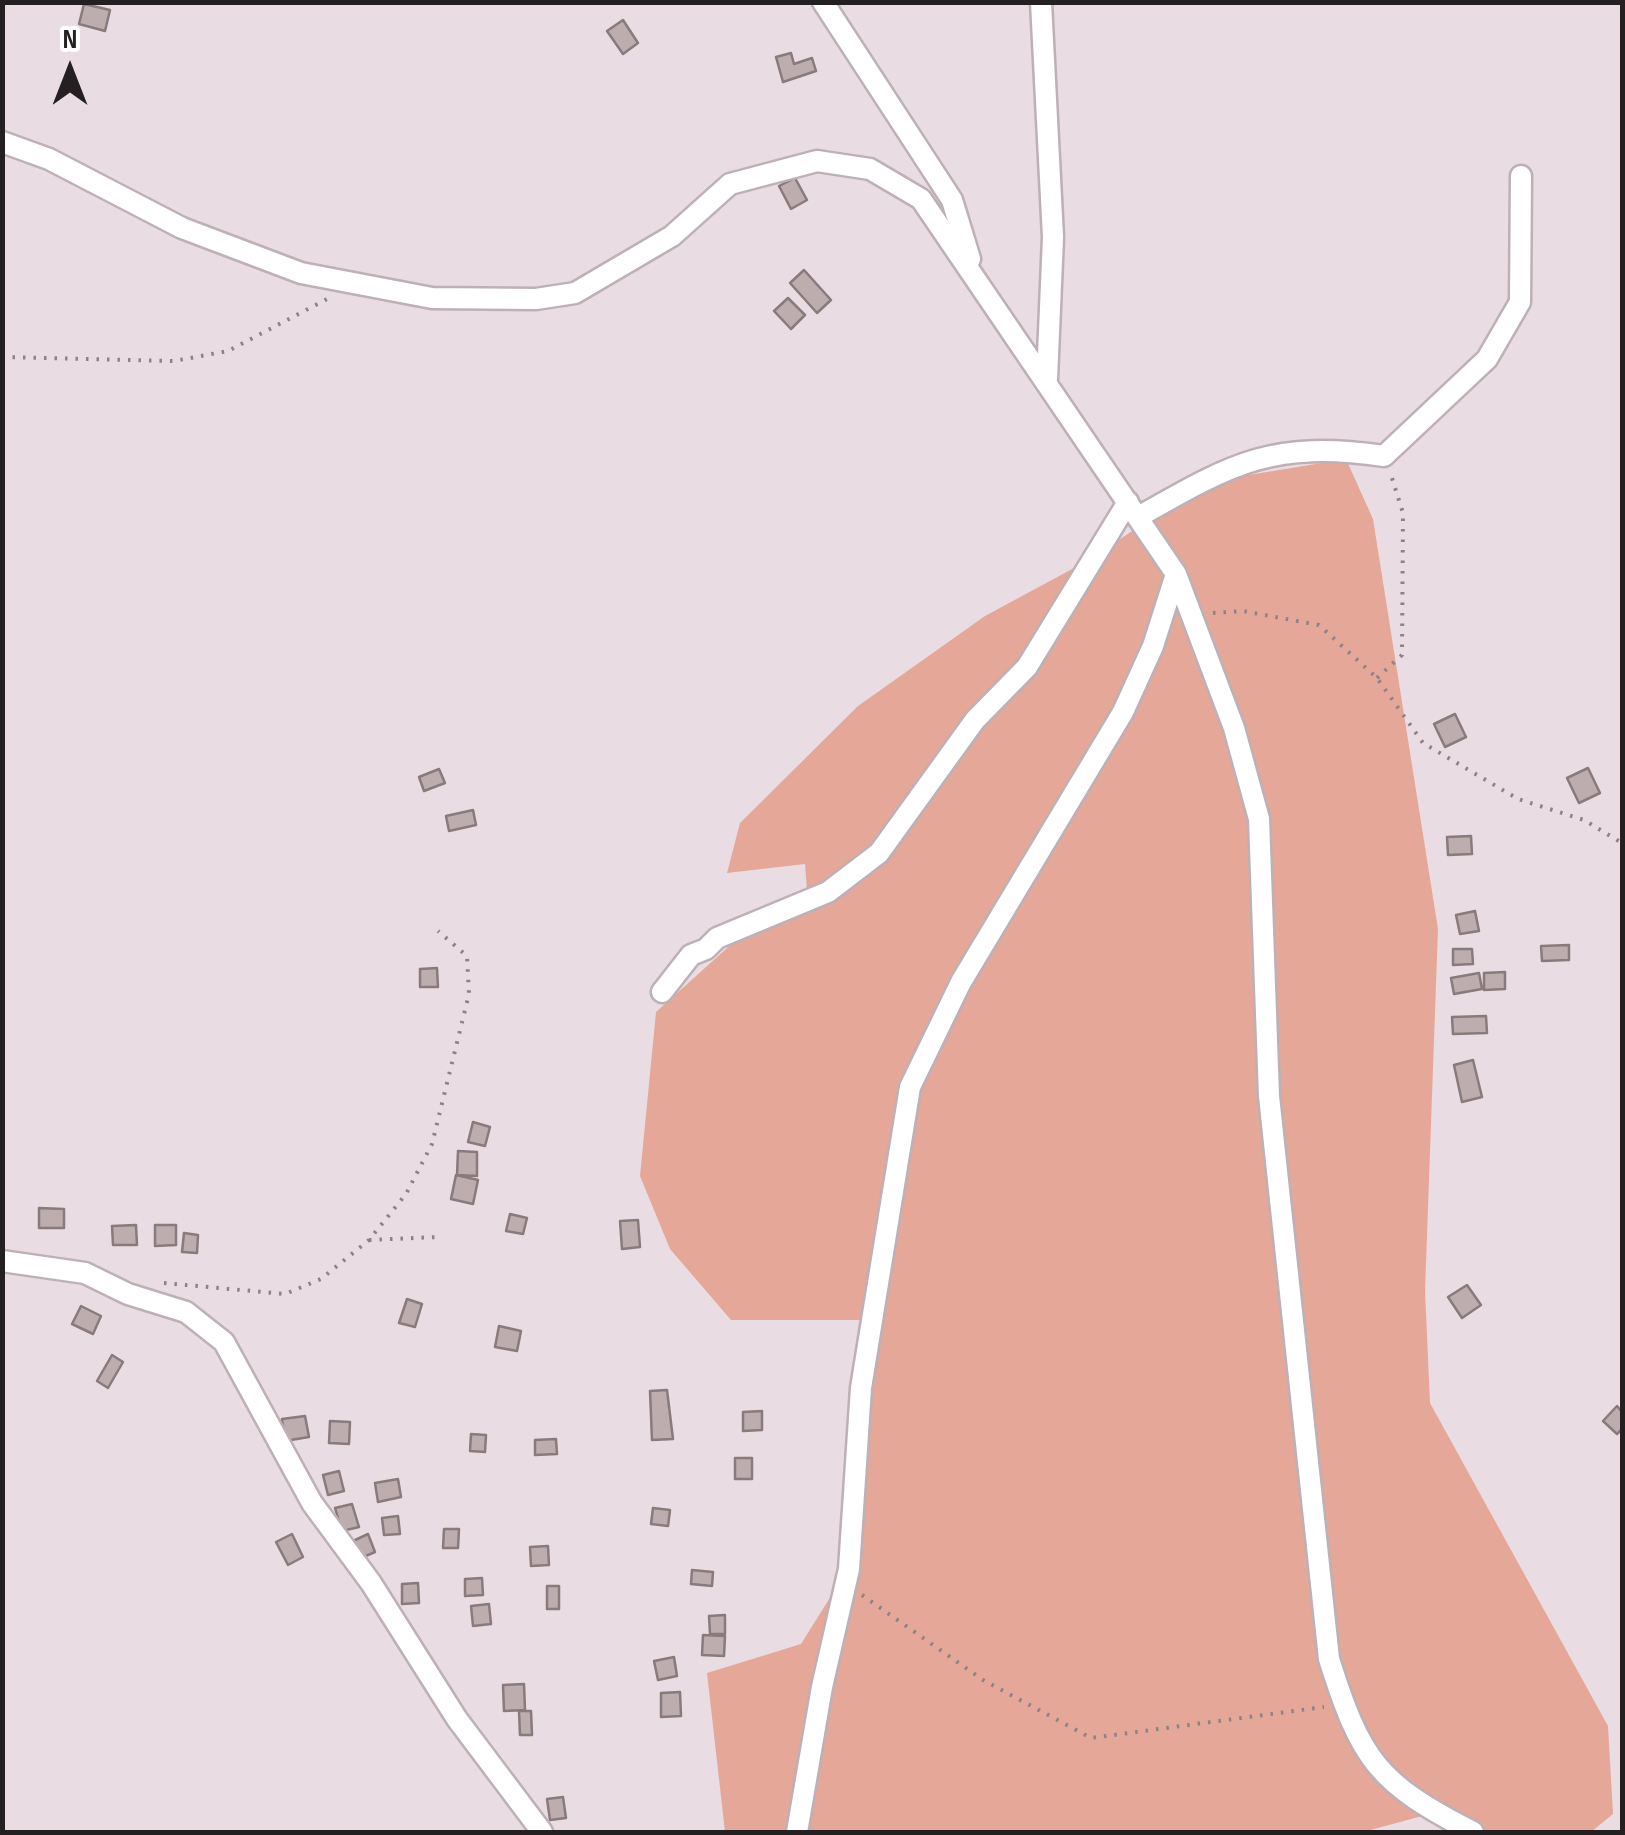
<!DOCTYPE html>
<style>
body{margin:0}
#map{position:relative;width:1625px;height:1835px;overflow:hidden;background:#eadce3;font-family:"Sofia Sans Condensed",sans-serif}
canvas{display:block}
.frame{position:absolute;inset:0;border:5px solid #241f21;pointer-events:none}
.north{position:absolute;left:20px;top:20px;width:100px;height:100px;-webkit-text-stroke:8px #fff;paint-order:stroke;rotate:0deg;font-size:28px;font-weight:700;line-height:40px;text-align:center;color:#241f21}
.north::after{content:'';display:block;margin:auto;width:35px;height:45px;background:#241f21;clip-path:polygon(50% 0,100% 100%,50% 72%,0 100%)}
</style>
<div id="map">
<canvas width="1625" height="1835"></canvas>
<div class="frame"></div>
<div class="north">N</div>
</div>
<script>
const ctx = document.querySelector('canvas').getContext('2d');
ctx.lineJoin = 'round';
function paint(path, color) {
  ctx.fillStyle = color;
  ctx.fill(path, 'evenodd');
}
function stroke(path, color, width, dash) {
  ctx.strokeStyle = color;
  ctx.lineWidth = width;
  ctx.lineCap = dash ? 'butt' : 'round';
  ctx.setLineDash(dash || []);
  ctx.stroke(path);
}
paint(new Path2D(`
 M1346,459L1373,519L1438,929L1425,1291L1430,1403L1608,1726L1613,1814L1591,1832H1464L1426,1815L1363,1832H725L707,1673L801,1644L836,1588L873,1320H731L670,1249L640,1176L656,1012L756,922L807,891L805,864L727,873L740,823L858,706L985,616L1087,561L1206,482Z`), '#e5a898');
const building = new Path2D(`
 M84,4L110,10L105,31L79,24Z
 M623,20L638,43L623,54L607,31Z
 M791,53L794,64L812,58L816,71L783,82L776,57Z
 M795,178L807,200L791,209L779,186Z
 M804,270L831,300L817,313L790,283Z
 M788,298L805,315L791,329L774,311Z
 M1455,714L1466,737L1445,747L1434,724Z
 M1588,768L1600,793L1579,803L1567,778Z
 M439,769L445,783L424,791L419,777Z
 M473,810L476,825L449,831L446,816Z
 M1471,836L1472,854L1448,855L1447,837Z
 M1475,911L1479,931L1460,934L1456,915Z
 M1569,945V960L1542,961L1541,946Z
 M1453,949H1472L1473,964L1453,965Z
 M437,968L438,987H420V969Z
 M1505,972V989L1484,990V973Z
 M1479,973L1482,989L1454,994L1451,978Z
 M1486,1016L1487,1033L1453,1034L1452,1017Z
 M1473,1060L1482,1097L1462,1102L1454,1065Z
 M473,1122L490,1127L485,1146L468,1142Z
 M458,1151L477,1152V1176L457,1175Z
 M456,1175L478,1180L473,1204L451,1199Z
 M39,1208L64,1209V1228H39Z
 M510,1214L527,1218L523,1234L506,1231Z
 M638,1220L640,1247L622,1249L620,1221Z
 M136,1225L137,1245H113L112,1226Z
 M155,1225H176V1245L155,1246Z
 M184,1233L198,1235L197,1253L182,1252Z
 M1467,1285L1481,1305L1462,1318L1448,1297Z
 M407,1299L422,1304L415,1327L399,1323Z
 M81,1306L101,1316L93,1334L72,1324Z
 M499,1326L521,1331L517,1351L495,1347Z
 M112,1355L123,1362L108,1388L97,1381Z
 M667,1390L673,1439L652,1440L650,1391Z
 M1617,1406L1622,1412V1429L1617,1434L1603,1421Z
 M762,1411V1430L743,1431V1412Z
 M305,1416L309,1437L285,1441L282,1419Z
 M330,1421L350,1422L349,1444L329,1443Z
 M471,1434L486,1435L485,1452L470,1451Z
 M556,1439L557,1454L535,1455V1440Z
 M735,1458H752V1479H735Z
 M339,1471L344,1491L328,1495L323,1475Z
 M398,1479L401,1497L378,1502L375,1483Z
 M352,1504L359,1527L342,1531L335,1508Z
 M653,1508L670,1510L668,1526L651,1524Z
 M398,1516L400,1534L384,1535L382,1518Z
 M444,1529H459L458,1548H443Z
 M292,1534L303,1557L288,1565L276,1542Z
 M368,1534L375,1552L361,1558L353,1541Z
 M548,1546L549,1565L531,1566L530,1547Z
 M692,1570L713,1572L712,1586L691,1584Z
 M482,1578L483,1595L465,1596V1579Z
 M418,1583L419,1603L402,1604V1584Z
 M547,1586H559V1609H547Z
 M489,1604L491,1624L473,1626L471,1606Z
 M725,1615V1634H710L709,1616Z
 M703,1635L725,1636L724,1656L702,1655Z
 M674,1657L677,1676L658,1680L654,1661Z
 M524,1684L525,1710L504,1711L503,1685Z
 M680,1692L681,1716L661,1717V1693Z
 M519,1711H531L532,1735H520Z
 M563,1797L566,1818L550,1820L547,1799Z`);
paint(building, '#bdadaf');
stroke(building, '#897a7c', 2.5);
const minor = new Path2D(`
 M823,2L952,200L970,259
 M1041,2L1053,237L1047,379
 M2,142L49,159L182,228L301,273L432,298L536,299L575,293L672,236L730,184L817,161L870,169L921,199L1176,574L1234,728L1259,819L1269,1096L1329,1659C1361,1760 1377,1783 1473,1832
 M1138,517C1233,463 1272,440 1384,456L1487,359L1520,302L1521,176
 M662,992L691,955L706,949L717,938L828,892L879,853L975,720L1027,667L1128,502
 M2,1261L85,1273L128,1294L186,1312L224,1342L312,1503L371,1583L457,1719L542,1832
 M797,1832L822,1687L849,1569L861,1388L910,1087L961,982L1123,712L1153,646L1176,574`);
stroke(minor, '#bdb0b7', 25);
stroke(new Path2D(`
 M2,357L174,361L228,351L329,298
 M1213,613L1243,611L1319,625L1377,678L1423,743L1518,799L1584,820L1622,843
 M1377,678L1402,655L1403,513L1391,475
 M369,1240L438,1237
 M164,1283L285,1294L321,1279L369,1240L406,1194L432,1144L469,994L467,956L438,931
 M862,1595L983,1680L1091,1738L1324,1707`), '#8c8287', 4, [2.5, 8]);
stroke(minor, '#fff', 20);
</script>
